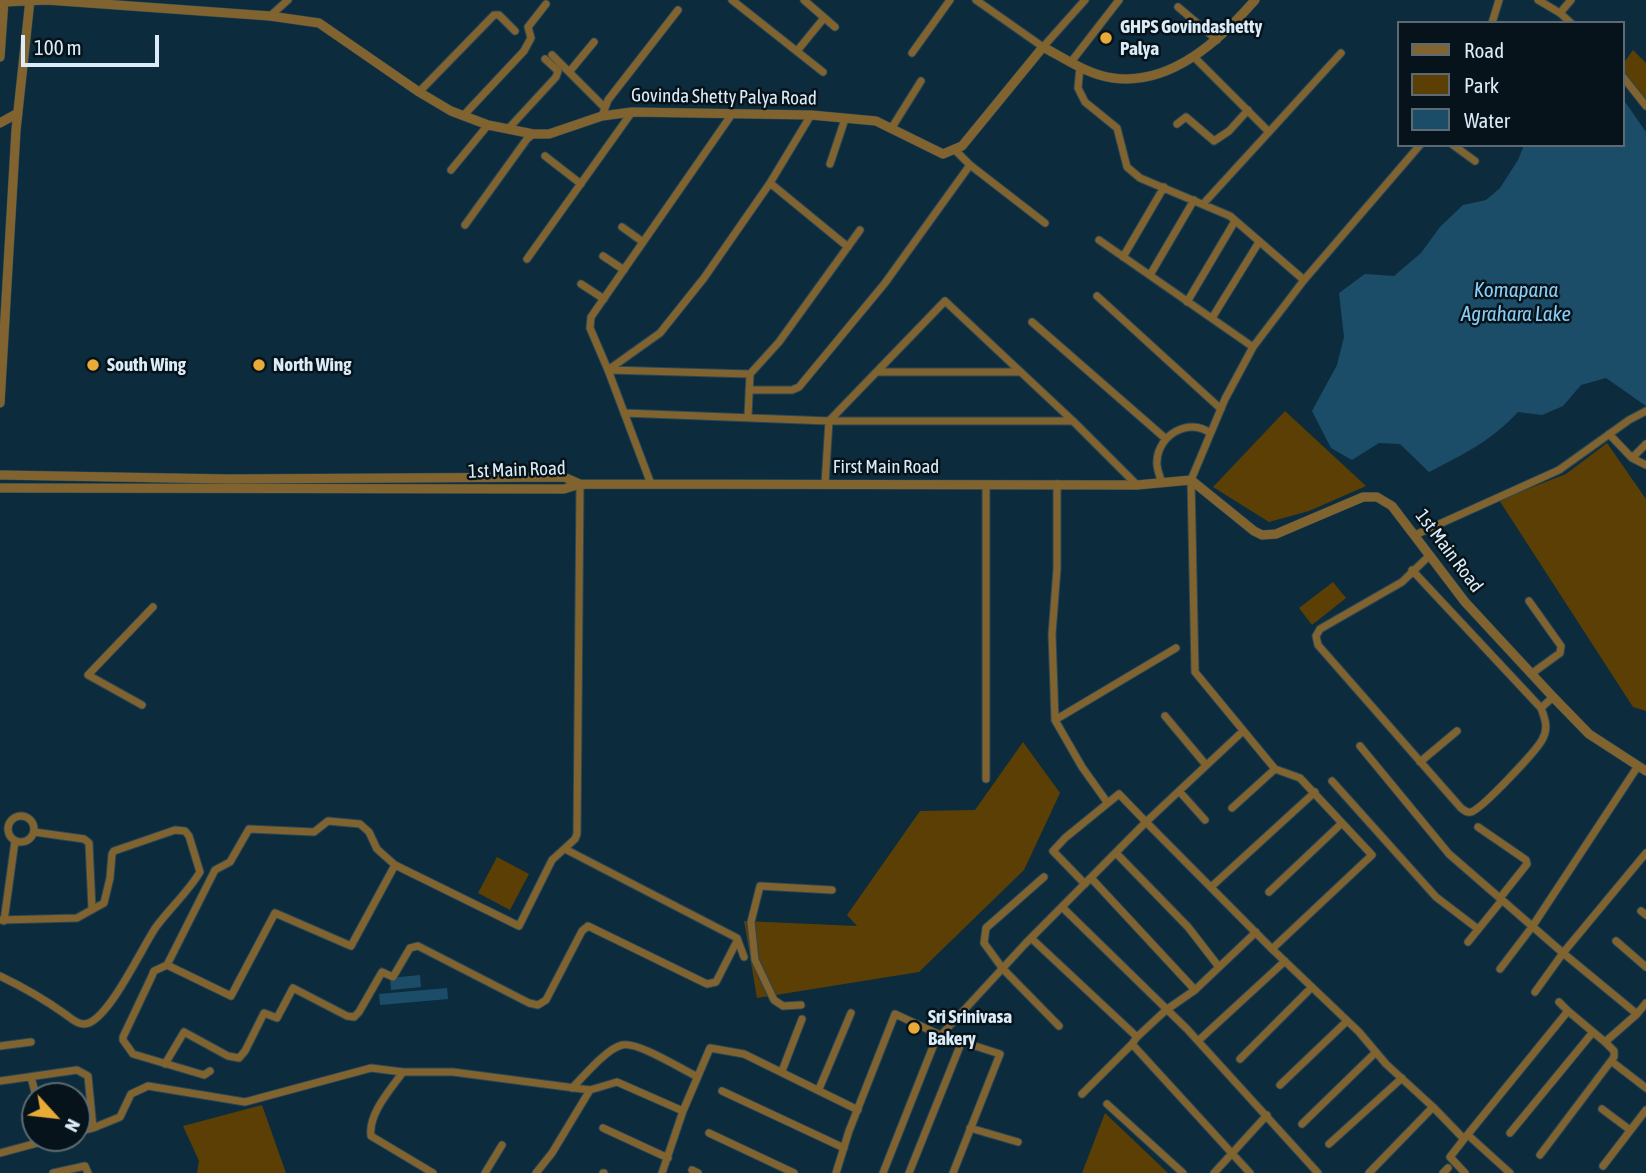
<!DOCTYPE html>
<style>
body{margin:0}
#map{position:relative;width:1646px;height:1173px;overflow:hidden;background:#0c2c3d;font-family:"Asap Condensed",sans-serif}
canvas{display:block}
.legend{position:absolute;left:1397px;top:21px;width:228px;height:126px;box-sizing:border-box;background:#06131a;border:2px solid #5b6a73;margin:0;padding:9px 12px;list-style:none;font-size:21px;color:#dbecf8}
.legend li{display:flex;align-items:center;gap:14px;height:35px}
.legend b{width:35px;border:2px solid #5b6a73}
.north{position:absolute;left:21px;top:1082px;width:70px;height:70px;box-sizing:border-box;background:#06131a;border:2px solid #5b6a73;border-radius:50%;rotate:117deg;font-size:19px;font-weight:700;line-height:28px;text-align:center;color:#dbecf8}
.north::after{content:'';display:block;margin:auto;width:24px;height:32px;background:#e9ab37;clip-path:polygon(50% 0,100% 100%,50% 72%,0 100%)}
.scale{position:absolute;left:21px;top:35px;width:138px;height:32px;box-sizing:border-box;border:4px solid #dbecf8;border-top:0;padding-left:9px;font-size:21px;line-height:24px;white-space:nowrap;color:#dbecf8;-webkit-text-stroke:5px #06131a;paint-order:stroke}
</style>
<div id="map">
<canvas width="1646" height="1173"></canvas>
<ul class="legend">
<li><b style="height:9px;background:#816330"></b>Road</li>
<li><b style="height:19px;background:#5b3f04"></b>Park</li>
<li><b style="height:19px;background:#1c4d68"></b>Water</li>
</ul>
<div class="north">N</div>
<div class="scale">100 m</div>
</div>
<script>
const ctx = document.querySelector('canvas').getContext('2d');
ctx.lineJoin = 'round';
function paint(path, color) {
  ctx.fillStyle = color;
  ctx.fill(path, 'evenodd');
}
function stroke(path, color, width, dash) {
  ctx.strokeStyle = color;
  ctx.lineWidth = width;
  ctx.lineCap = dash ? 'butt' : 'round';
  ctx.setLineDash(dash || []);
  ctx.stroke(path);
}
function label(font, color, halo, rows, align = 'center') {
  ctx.font = font + ' "Asap Condensed",sans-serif';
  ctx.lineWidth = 5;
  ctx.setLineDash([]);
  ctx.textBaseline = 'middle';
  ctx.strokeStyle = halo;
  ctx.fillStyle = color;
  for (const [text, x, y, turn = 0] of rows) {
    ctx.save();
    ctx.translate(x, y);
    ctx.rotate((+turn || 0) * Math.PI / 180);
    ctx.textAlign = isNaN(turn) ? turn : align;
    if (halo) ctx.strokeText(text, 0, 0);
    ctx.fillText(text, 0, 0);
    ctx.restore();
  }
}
paint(new Path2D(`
 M1633,50L1646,63V101L1623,70V64Z
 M1285,411L1366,486L1309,511L1269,522L1213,487Z
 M1607,443L1646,499V711L1633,707L1499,500L1566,474Z
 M1333,582L1346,598L1312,625L1299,608Z
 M1023,742L1060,793L1024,870L919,972L757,998L744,921L857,926L847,915L920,811L975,810Z
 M497,857L529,874L510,910L478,893Z
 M262,1105L286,1173H197L199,1161L183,1126Z
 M1105,1113L1168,1173H1082Z`), '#5b3f04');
paint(new Path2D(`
 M1623,99L1646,132V406L1606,378L1581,385L1563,406L1542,415L1518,412C1491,441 1464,454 1429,472L1400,444L1379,443L1352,460L1331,448L1312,411L1337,365L1344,337L1339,293L1365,274L1394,276L1421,253L1440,227L1463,205L1486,200L1500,188L1518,160L1524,145H1623Z
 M420,975L421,987L391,990L390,978Z
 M447,988L448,999L380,1005L379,994Z`), '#1c4d68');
const minor = new Path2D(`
 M732,0L823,72
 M804,0L835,27
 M976,0L1043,47L1085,0
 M1538,0L1560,13L1571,23
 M1178,7L1217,40
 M1560,13L1571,0
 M270,16L288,0
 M1492,23L1499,0
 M797,51L824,18
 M912,53L950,0
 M552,55L605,108
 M1194,57L1269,132L1204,203
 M1071,62L1119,0
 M1080,67L1078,88L1085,102L1117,128L1127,167L1140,178L1230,216L1304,280
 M570,71L594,42
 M1623,77L1646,106
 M419,92L494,15H499L515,31
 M463,116L524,51L531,38L528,27L546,4
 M602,116L608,100L678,10
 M1177,124L1186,117L1214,141L1229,131L1248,110
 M509,128L556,77L558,71L545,59
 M891,129L921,81
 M1269,132L1341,53
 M1453,145L1475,161
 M954,149L970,165L1045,223
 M545,156L581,184
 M830,164L845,119
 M451,170L488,125
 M770,183L848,247
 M465,225L527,139L533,134
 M622,227L643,242
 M1099,240L1253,347
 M603,256L624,270
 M1123,257L1164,187
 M527,259L632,112
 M1150,275L1194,200
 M581,284L604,299
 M1097,296L1221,409
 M1187,302L1235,221
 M1212,318L1259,242
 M1032,322L1166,439
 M608,370L660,333L704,278L770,183L811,115
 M609,370L750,374
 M879,372H1020
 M749,390H792L799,387L885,283L970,165
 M624,413L829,421H1073
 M748,416L750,374L779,342L860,230
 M1609,434L1632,458L1646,465
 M1632,458L1646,444
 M1162,483C1160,476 1156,468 1157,461C1158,435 1189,417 1210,433
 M651,484L608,370L590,328L591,317L732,114
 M825,484L829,421L945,301L1073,421L1137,485
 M1057,484V569L1052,634L1055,720L1176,648
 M1415,535L1559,470L1629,420L1646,411
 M1430,555L1402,582L1320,629L1316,636L1318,645L1461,808C1465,811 1467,813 1471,812C1482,809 1536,751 1542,740C1549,728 1545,719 1541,708
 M1412,570L1541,708L1553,697
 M1529,601L1561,646L1560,653L1531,674
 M142,705L88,675L153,607
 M1165,716L1206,765
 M1055,720L1082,767L1107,802
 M1243,731L1146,822L1272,949
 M1360,746L1449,854L1502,900
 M1420,762L1457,731
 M986,779V485
 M1332,781L1436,897L1478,929
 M1179,791L1205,820
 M1232,808L1275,769
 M8 829a13 13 0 1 1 26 0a13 13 0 1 1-26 0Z
 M1478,827L1526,860L1527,864L1500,898
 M34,832L84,839L89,843L92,909
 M565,849L737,938L744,957
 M1116,853L1188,927L1219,967
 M1646,853L1563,953L1637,1014L1646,1003
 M1044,877L986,928L984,943L1003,969L1059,1026
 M1091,878L1195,990
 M1211,887L1315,792
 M1269,892L1342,823
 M1062,907L1187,1029L1318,1173
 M1641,911L1646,915
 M0,920L77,918L104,903L110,878L112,854L114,851L175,830L185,831L189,836L200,872C188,892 170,908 156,927C142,947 107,1024 84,1024C76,1024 71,1018 65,1014C44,999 23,987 0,976
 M4,921L15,841
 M1031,938L1137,1037L1166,1010L1195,990L1256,932
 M1616,941L1646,967
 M1468,942L1502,900L1563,953L1535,992
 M167,965L231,996L275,913L351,946L395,865L519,926L552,860L575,839L577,834L580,484
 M1500,969L1532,927L1638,766
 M1559,1002L1568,1011
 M801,1005L783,1006L774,1000L755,960L751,922L760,886L832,890
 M942,1034L1025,944L1146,822L1119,794L1065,838L1053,851L1085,884
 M1137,1037L1132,1044L1250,1173
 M1198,1041L1285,961
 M0,1046L31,1042
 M1240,1059L1312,987
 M1611,1061L1646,1088
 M165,1064L184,1032L228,1056L239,1058L245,1051L264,1013L277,1018L293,988L347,1016L354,1017L359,1012L382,972L393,977L410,948L418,946L529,1003L538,1005L546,1000L582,931L588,926L707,984L716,982L737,941
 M210,1071L204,1075L133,1054L123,1040V1037L151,978L154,971L167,965L215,870L230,862L249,829L314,832L328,821L360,824L369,832L377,849L395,865
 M782,1071L802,1019
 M403,1072C390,1090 368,1114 371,1136L433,1173
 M31,1077L36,1096
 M0,1081L77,1070L88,1076L93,1128L77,1132
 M1280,1085L1347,1021
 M572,1088C584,1076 606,1049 622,1045C637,1041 681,1069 696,1076
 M819,1089L851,1013
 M722,1091L844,1148
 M1082,1094L1132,1044
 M1107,1104L1183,1173
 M1433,1107L1464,1139L1450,1157L1465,1173
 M1602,1109L1630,1130
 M1302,1124L1376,1052
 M93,1128L120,1117L131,1094L148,1086L245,1102L371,1068L403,1072H453L590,1090L617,1082L683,1111
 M603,1128L668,1158
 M970,1128L1018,1142
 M709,1133L794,1173
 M1510,1133L1593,1032
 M1468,1135L1510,1173
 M1464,1139L1568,1011L1605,1042L1637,1014
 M1329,1144L1402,1078
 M0,1153L56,1138
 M1540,1155L1614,1057V1051L1605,1042
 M1603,1166L1646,1110
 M692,1170L698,1173
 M53,1173L85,1166L88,1173
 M485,1173L502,1145
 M536,1173L552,1153L590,1090
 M603,1173H604
 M662,1173L683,1111L710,1048L744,1054L858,1110
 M836,1173L849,1131L895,1014L938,1034L1000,1054L953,1173
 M883,1173L938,1034
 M909,1173L962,1041
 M1214,1173L1267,1115
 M1369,1173L1433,1107L1386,1064L1359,1032L1272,949L1372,855L1300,778L1275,769L1195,672L1191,480L1225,399L1253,347L1304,280L1420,145
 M1443,1173L1448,1168`);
const tertiary = new Path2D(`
 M4,2L47,0L270,16L319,23L419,92L451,111L488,125L533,134H549L602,116L632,112L811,115L876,121L943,154L962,146L1043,47C1064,58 1088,75 1113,78C1171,86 1220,40 1255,0
 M0,57L4,0
 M0,123L18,113
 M0,403L16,130L30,0
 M0,475L228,479L564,477L580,484
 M0,488L564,489L580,484L1137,485L1191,480L1254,531L1262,535L1276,534L1363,497H1377L1392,506L1465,602L1553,697L1589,734L1646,771`);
stroke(minor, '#294757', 9);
stroke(tertiary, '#294757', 10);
stroke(minor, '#816330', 7);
stroke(tertiary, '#816330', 9);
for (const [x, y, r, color] of [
 [1106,38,7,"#e9ab37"],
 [93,365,7,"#e9ab37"],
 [259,365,7,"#e9ab37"],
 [914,1028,7,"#e9ab37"]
]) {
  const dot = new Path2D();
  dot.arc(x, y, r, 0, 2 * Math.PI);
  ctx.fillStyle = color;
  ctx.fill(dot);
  stroke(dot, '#06131a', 2.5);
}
label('bold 19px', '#dbecf8', '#06131a', [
 ["GHPS Govindashetty",1120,27],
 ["Palya",1120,49],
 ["South Wing",107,365],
 ["North Wing",273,365],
 ["Sri Srinivasa",928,1017],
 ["Bakery",928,1039]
], 'left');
label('19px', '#dbecf8', '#06131a', [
 ["Govinda Shetty Palya Road",724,97,1],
 ["First Main Road",886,467],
 ["1st Main Road",517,470,-2],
 ["1st Main Road",1449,551,53]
]);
label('italic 21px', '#8bcdf4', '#06131a', [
 ["Komapana",1516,290],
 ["Agrahara Lake",1516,314]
]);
</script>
